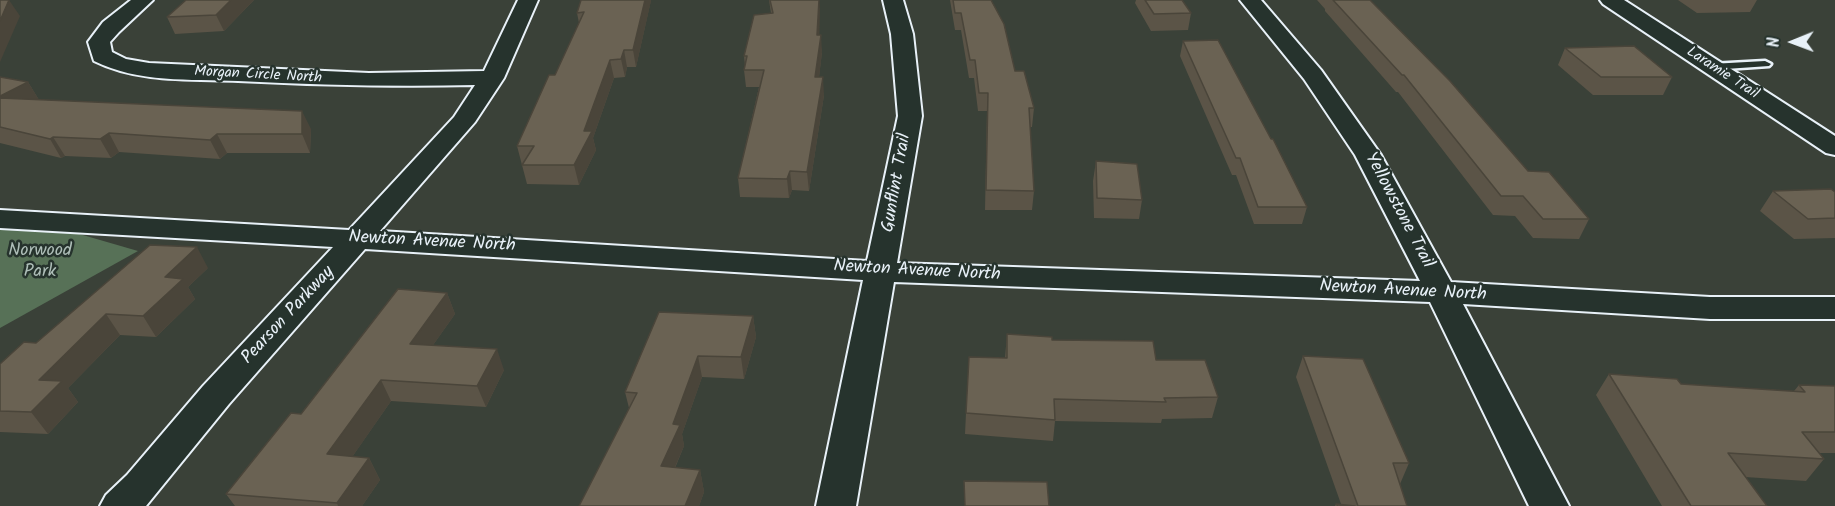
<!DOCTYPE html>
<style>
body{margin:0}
#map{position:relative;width:1835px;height:506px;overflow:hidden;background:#3a4138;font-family:Kalam,sans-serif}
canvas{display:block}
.north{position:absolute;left:1763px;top:12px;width:60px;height:60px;-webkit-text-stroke:4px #26332d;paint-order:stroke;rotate:269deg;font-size:16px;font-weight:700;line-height:24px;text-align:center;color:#e8f1f8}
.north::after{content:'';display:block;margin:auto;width:21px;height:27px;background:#e8f1f8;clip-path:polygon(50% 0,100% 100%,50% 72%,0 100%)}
</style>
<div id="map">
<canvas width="1835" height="506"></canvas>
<div class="north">N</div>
</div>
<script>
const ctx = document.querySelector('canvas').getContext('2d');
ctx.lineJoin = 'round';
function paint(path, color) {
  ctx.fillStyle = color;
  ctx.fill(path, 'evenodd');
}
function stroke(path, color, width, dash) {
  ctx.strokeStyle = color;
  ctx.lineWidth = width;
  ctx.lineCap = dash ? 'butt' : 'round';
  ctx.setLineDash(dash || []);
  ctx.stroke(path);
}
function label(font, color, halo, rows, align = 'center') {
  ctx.font = font + ' Kalam,sans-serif';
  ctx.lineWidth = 5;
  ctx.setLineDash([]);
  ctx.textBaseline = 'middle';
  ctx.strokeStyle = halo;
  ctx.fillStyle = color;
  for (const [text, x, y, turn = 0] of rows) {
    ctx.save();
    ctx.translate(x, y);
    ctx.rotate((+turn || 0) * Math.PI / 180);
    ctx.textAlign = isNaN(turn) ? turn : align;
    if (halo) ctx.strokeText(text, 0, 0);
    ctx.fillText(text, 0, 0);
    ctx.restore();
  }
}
paint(new Path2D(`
 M0,211L138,251L0,328Z`), '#577157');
const lane = new Path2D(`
 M1765,61L1771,64L1769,66L1711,70L1705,67L1711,64Z`);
const street = new Path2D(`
 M131,0H153L119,32L110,42L112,52L126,59L149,63L369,73L484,71L518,0H538L504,78L475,122L380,231L867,261L898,116L891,34L883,0H903L913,34L922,116L897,263L1420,281L1355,155L1304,79L1240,0H1261L1321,70L1381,155L1451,282L1710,297H1835V319H1710L1463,304L1569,506H1529L1430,302L894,282L856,506H816L863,280L365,249L229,404L146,506H100L106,495L127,475L203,386L333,247L0,228V210L349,230L454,117L475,85C396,87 317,85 238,81C190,79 138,83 94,61L88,42L103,22Z
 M1600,0H1624L1835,136V155L1826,153L1603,4Z`);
stroke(lane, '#e8f1f8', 5);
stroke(street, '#e8f1f8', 4);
paint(lane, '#26332d');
paint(street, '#26332d');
paint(new Path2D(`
 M186,0H254L224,31L175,34L167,17Z
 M581,0H651L636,67H627L625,77L614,78L593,138L596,150L579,185L527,184L517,146L555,75L579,23L577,13Z
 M769,0H819V35L822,52L819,77L824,95L809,191L792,190L789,198L740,197L738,178L759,87H746L744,70L745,66L744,56L771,13Z
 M950,0H991L1015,71L1034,108L1032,127H1030L1034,191L1032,210H985L987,111H978L974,78H969L961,30H955Z
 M1136,0H1182L1191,13L1188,30L1151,31L1135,3Z
 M1317,0H1370L1528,171L1589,219L1579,239L1533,238L1515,216L1493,215L1398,92H1396L1325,11V9Z
 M1678,0H1757L1750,12L1697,13Z
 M1183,41L1307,207L1302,224H1254L1236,175H1232L1180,56Z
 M1565,48L1672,77L1663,95H1593L1558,65Z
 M0,77L28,82L39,100L311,129L310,153H227L220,159L119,152L111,158L65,156L61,158L0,143Z
 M1096,161L1142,200L1139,219L1094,218L1093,181Z
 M1773,191L1835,192V238L1794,239L1760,211Z
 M208,268L188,287L195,299L156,337L120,335L68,388L78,402L48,434L0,432V364L36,343Z
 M447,293L455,314L433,345L504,370L486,407L391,401L352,457L369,458L380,480L362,506H235L226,494Z
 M753,316L756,337L744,379L702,377L682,434L684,446L675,468L700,470L704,492L699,506H579L629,408L625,392Z
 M1007,334L1052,340L1156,360L1218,397L1212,418L1162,419L1161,423L1055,421L1053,441L965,434L966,413L1005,358Z
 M1303,356L1409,463L1400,484L1407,506H1335L1336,504H1341L1296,377Z
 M1609,374L1681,384L1794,391L1799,385L1835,386V453H1819L1824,459L1806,481L1745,477L1767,506H1662L1596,395Z`), '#5b5447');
paint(new Path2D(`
 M9,0L20,16L0,62V21Z
 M231,0H254L224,31L216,15Z
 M645,0H651V1L636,67L633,50Z
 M819,0L820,9L819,52L817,35Z
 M821,35L822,52L817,95L815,77Z
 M624,50L627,67L625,77L621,59Z
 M610,60L614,78L593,138L596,150L579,185L574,165L584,131Z
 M823,77L824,95L809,191L807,172Z
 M28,82L39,100L0,107V96Z
 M302,111L311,129L310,153L302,134Z
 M109,133L119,152L111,158L100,139Z
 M217,134L227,153L220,159L210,140Z
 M53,137L65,156L61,158L50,139Z
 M790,171L792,190L789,198L787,179Z
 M197,247L208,268L188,287L195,299L156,337L143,316L165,277Z
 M447,293L455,314L419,365L410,344Z
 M106,314L120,335L68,388L78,402L48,434L31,412L39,380Z
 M753,316L756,337L744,379L741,357Z
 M497,349L504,370L486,407L477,386Z
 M698,356L702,377L682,434L684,446L666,488L661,466L673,424Z
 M381,380L391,401L339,476L327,454Z
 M369,458L380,480L362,506H338L337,503Z
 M700,470L704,492L699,506H685Z`), '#4a453a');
const building = new Path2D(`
 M0,0H9L0,21Z
 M186,0H231L216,15L167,17Z
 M581,0H645L633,50H624L621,59L610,60L584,131H592L574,165H522L534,146H517L549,75H555L584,12L577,13Z
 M770,0H819L817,35H821L815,77H823L807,172L790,171L787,179L738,178L764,70H744L747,56H744L754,15L773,13Z
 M953,0H991L1004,24L1015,71H1024L1034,108H1029L1034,191L986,190L988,93H979L975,60H970L961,13H955Z
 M1145,0H1182L1191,13L1154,14Z
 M1333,0H1370L1450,81L1528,171L1549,172L1589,219H1543L1523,196H1501L1404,75H1402Z
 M1218,40L1271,139H1273L1307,207H1258L1240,158H1236L1183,41Z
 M1634,46L1672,77H1601L1565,48Z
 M0,77L28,82L0,96Z
 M0,98L302,111V134H217L210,140L109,133L100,139L53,137L50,139L0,127Z
 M1096,161L1137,164L1142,200L1097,198Z
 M1831,189L1835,192V218L1808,219L1773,191Z
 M150,245L197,247L165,277L183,279L143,316L106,314L39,380L62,381L31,412L0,411V364L24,342L36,343Z
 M398,289L447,293L410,344L497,349L477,386L381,380L327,454L369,458L337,503L226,494L291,413L301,414Z
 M659,312L753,316L741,357L698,356L673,424L680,425L661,466L700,470L685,506H579L637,393L625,392Z
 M1007,334L1052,337V340L1153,341L1156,360H1205L1218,397L1164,398L1166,402L1054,399L1055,420L966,413L969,357L1007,358Z
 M1303,356L1363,359L1409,463H1393L1407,506H1358Z
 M1609,374L1677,379L1681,384L1805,392L1799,385L1835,386V432H1802L1824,459L1728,453L1767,506H1691Z
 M964,481L1047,482L1049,506H965Z
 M1336,504L1355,506H1338Z`);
paint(building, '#6a6253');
stroke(building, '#4a453a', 1.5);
label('15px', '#e8f1f8', '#26332d', [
 ["Laramie Trail",1722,74,33],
 ["Morgan Circle North",258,76,3]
]);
label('18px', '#e8f1f8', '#26332d', [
 ["Gunflint Trail",898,183,-80],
 ["Yellowstone Trail",1398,211,62],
 ["Newton Avenue North",432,243,3],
 ["Newton Avenue North",917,272,3],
 ["Newton Avenue North",1403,292,3],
 ["Pearson Parkway",289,316,-47]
]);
label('18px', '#aebeb8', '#26332d', [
 ["Norwood",40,252],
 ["Park",40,273]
]);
</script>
